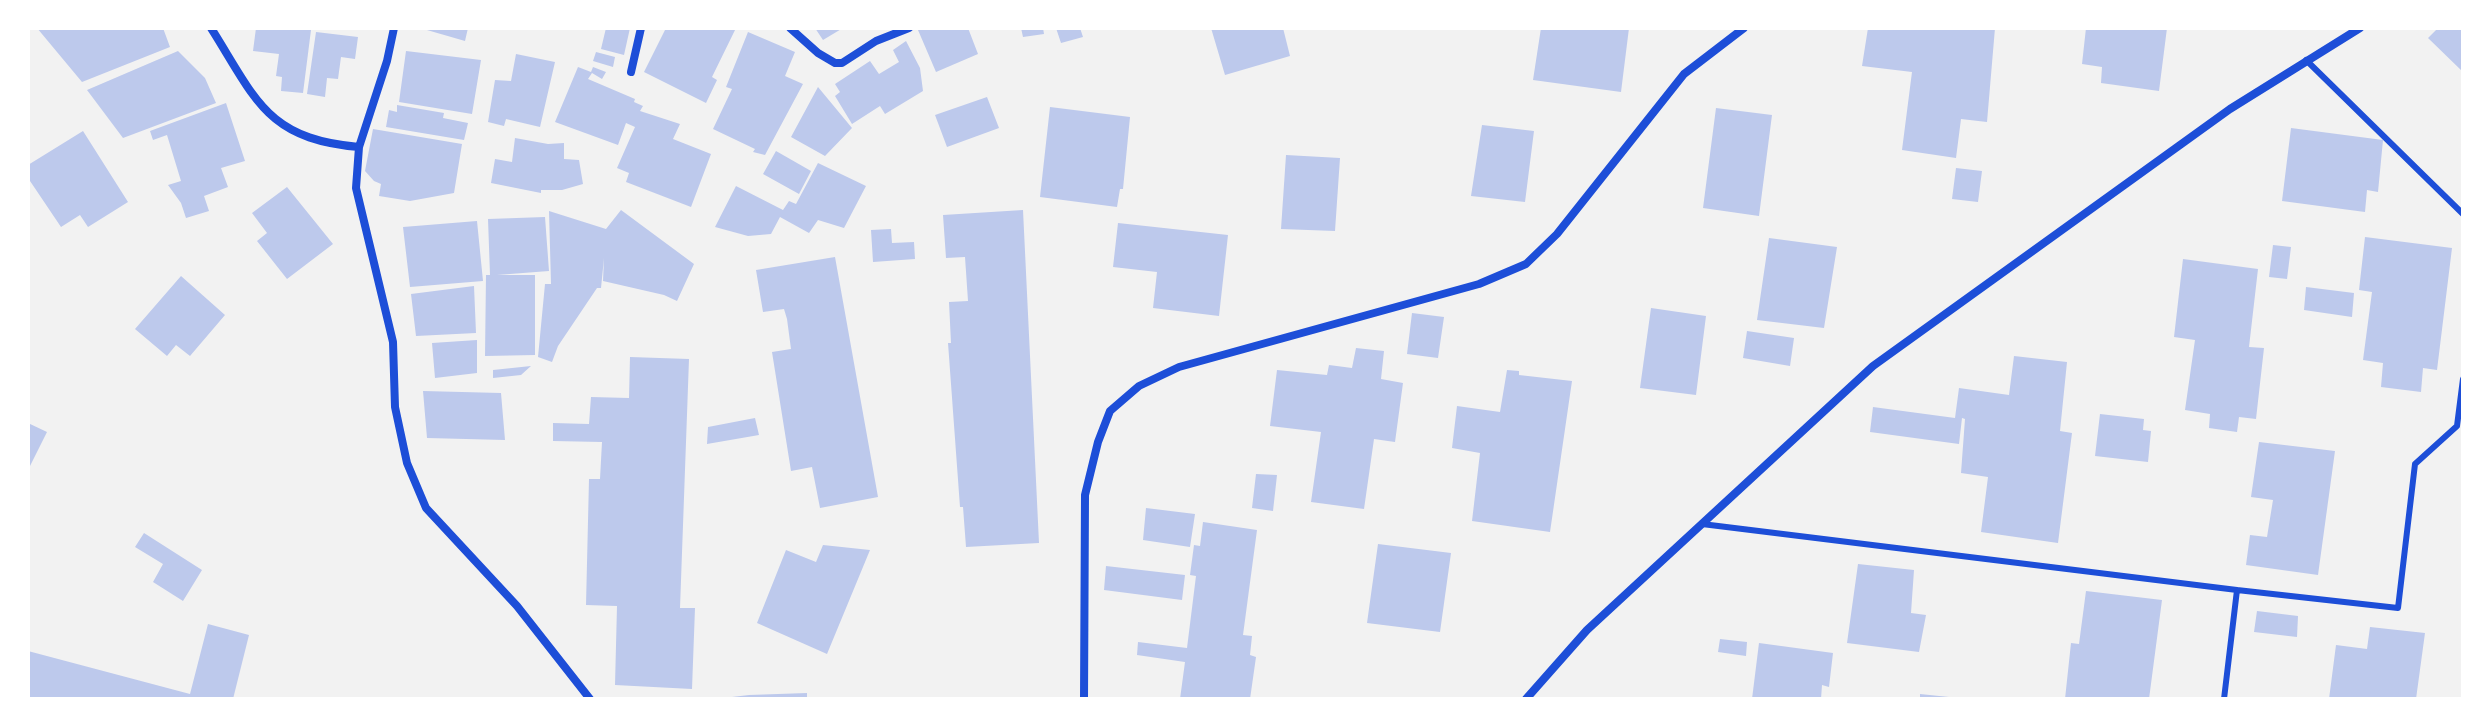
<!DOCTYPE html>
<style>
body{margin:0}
#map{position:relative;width:2491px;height:727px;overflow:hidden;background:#f2f2f2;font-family:"Source Sans 3",sans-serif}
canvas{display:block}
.frame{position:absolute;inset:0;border:30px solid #fff;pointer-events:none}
</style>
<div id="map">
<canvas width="2491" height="727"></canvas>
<div class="frame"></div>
</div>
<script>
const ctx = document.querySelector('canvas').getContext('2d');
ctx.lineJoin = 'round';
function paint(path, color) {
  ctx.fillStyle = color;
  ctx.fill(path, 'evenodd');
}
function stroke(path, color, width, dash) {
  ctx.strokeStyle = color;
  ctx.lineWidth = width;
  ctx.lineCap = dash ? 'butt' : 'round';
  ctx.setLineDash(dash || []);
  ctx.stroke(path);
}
paint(new Path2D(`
 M37,28H163L170,47L82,82Z
 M256,28L311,30L303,93L281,91L282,77L276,76L279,54L253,51Z
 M420,28H468L465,41Z
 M606,28H630L624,55L601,49Z
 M666,28H736L712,77L717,80L706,103L644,72Z
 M815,28H843L823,40Z
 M922,28H968L978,54L936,72L918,30Z
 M1021,28H1043L1044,34L1023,37Z
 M1056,28H1080L1083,37L1061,43Z
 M1211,28H1283L1290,56L1225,75Z
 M1541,28H1629L1621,92L1533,80Z
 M1868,28H1995L1987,122L1961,119L1956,158L1902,150L1912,72L1862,66Z
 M2086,28H2167L2159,91L2101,83L2102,67L2082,64Z
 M2438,28H2463V72L2428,38Z
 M316,32L358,37L355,59L341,57L338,79L327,78L325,97L307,94Z
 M748,32L795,52L785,76L803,84L765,155L753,152L755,149L713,129L732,89L726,87Z
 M906,41L920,68L923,91L885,114L880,106L852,124L835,96L840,92L835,84L870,61L879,74L899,62L893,50Z
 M178,51L205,78L216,103L123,138L87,90Z
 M406,51L481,60L472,114L399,102Z
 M596,52L615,57L613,67L593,61Z
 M516,54L555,62L540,127L506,119L504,126L488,122L495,80L511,81Z
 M578,67L591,72L593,67L606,72L602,79L592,73L588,79L635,99L634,102L643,106L640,111L680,124L673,139L711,154L691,207L626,182L629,173L617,168L635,127L626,123L618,145L555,122Z
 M818,87L852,128L825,156L791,137Z
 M987,97L999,128L947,147L935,115Z
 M226,103L245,161L221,168L228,187L204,196L209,211L186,218L181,203L168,185L181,181L167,135L153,140L150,131Z
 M397,105L444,113L443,118L468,123L464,140L386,127L389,110L397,112Z
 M1050,107L1130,117L1123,189H1120L1117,207L1040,197Z
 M1716,108L1772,115L1759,216L1703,208Z
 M1482,125L1534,131L1525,202L1471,196Z
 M2291,128L2383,140L2378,192L2367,190L2365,212L2282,201Z
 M373,129L462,144L454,193L410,201L379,196L381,184L374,181L365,171Z
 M83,131L128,202L88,227L80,215L61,227L28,178V165Z
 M515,138L548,144L564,143V159L579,160L583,184L562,190H541V193L491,183L495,159L512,162Z
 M776,151L811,171L799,194L763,174Z
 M1286,155L1340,158L1335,231L1281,229Z
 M818,163L866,186L844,228L818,220L809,233L780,217L771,234L748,236L715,227L736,186L783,210L789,201L796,204Z
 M1956,168L1982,171L1978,202L1952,199Z
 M287,187L333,244L287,279L257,241L267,233L252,213Z
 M621,210L694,264L677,301L664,295L603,281L604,258L601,288H597L558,346L552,362L538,357L545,284H551L549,211L606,229Z
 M1023,210L1039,543L966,547L963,507H960L948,343H951L949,302L968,301L965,257L946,258L943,215Z
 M545,217L549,271L497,275H535V355L485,356L486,275H490L488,219Z
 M477,221L483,281L410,287L403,227Z
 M1118,223L1228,235L1219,316L1153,308L1157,272L1113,267Z
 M891,229L892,243L914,242L915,259L873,262L871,230Z
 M2365,237L2452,248L2437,370L2423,368L2421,392L2381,387L2383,363L2363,360L2372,292L2359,290Z
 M1769,238L1837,247L1824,328L1757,320Z
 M2273,245L2291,247L2287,279L2269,277Z
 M835,257L878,497L820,508L812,467L791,471L772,352L791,349L787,319L784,309L763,312L756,270Z
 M2183,259L2258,269L2249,347L2264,348L2256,419L2239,417L2237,432L2209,428L2210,414L2185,410L2195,340L2174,337Z
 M181,276L225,315L190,356L176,345L167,356L135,329Z
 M474,286L476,333L416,336L411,294Z
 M2306,287L2354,293L2352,317L2304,310Z
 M1651,308L1706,316L1696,395L1640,388Z
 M1412,313L1444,317L1438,358L1407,354Z
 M1747,331L1794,338L1790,366L1743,358Z
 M477,340V373L435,378L432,343Z
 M1356,348L1384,351L1381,379L1403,383L1395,442L1374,439L1364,509L1311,502L1321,432L1270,426L1277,370L1327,375L1329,365L1352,368Z
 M2014,356L2067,362L2060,431L2072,433L2058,543L1981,532L1988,477L1961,473L1965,419L1962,418L1959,444L1870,432L1873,407L1955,418L1959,388L2009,395Z
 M630,357L689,359L680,608H695L692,689L615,685L617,606L586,605L589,479H600L602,442L553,441V423L589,424L591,397L629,398Z
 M531,366L521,375L493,378V370Z
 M1507,370L1519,371V375L1572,381L1550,532L1472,521L1480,453L1452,448L1457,406L1500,412Z
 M423,391L501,393L505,440L427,438Z
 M2100,414L2144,419L2143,430L2151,431L2148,462L2095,456Z
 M755,418L759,435L707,444L708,427Z
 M28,423L47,432L28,470Z
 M2259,442L2335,451L2318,575L2246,565L2250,535L2267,537L2273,500L2251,497Z
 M1256,474L1277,475L1273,511L1252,508Z
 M1146,508L1195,514L1190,547L1143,540Z
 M1203,522L1257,530L1243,635L1252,636L1250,655L1256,657L1250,699H1180L1185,662L1137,655L1138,642L1187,648L1196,576L1190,575L1194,545L1200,546Z
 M144,533L202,570L183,601L153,582L163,564L135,547Z
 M1378,544L1451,553L1440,632L1367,623Z
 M823,545L870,550L827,654L757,623L786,550L816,562Z
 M1858,564L1914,570L1911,613L1926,615L1919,652L1847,643Z
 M1106,566L1185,575L1182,600L1104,590Z
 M2086,591L2162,600L2149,699H2065L2071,643L2079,644Z
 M2257,611L2298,616L2297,637L2254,632Z
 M208,624L249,635L233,699H28V651L190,694Z
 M2370,627L2425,633L2416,699H2329L2336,645L2367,649Z
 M1720,639L1747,642L1746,656L1718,652Z
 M1759,643L1833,653L1829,687L1822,685L1821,699H1752Z
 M807,693V699H732V697L749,695Z
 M1920,694L1949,697L1948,699H1920Z`), '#bdc9ec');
stroke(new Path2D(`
 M2306,60L2463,214
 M1702,524L2237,590L2224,699
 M2237,590L2398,608L2415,464L2457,426L2463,379`), '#1d4ed8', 6);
stroke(new Path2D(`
 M211,28C256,99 266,139 359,147L387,61L394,28
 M790,28L818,53L835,63H842L876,41L909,28
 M631,72L641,28
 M359,147L356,188L393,342L395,407L407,463L426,508L517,606L590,699
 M1084,699L1085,495L1098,442L1110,411L1139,386L1179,367L1479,284L1526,264L1557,234L1684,74L1744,28
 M1526,699L1587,630L1873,366L2230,109L2360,28`), '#1d4ed8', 8);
</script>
